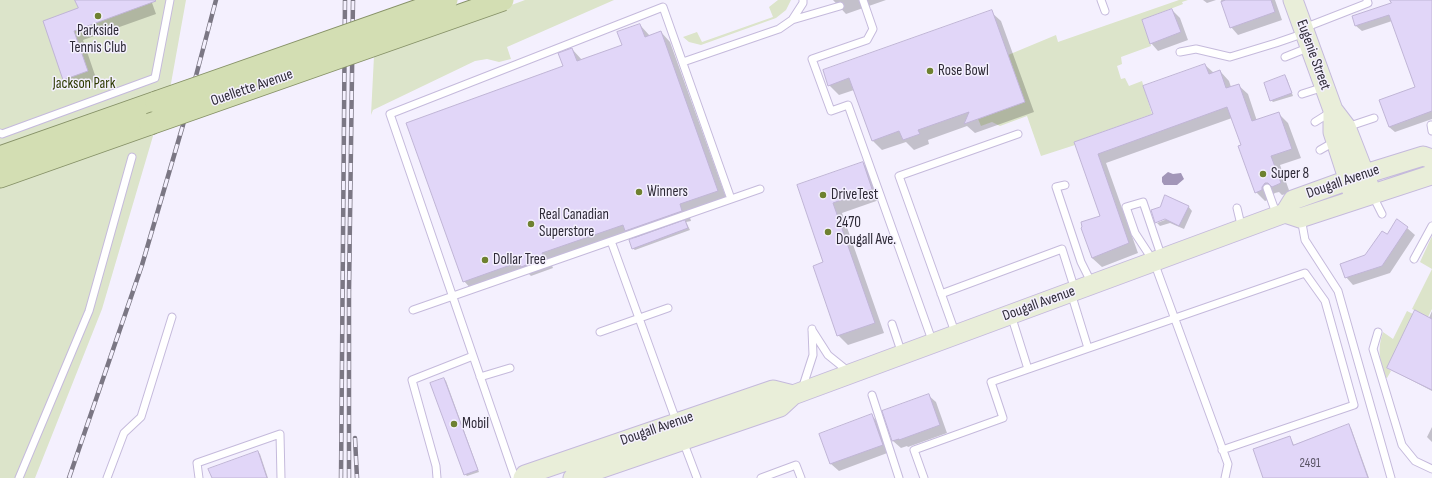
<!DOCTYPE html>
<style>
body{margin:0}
canvas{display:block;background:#f4f0fe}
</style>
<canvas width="1432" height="478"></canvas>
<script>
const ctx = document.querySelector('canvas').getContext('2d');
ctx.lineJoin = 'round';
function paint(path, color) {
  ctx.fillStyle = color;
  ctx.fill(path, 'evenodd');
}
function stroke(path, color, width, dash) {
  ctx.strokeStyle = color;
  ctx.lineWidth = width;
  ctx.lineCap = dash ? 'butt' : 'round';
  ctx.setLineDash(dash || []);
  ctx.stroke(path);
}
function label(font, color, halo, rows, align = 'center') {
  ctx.font = font + ' "Sofia Sans Condensed",sans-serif';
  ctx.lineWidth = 3;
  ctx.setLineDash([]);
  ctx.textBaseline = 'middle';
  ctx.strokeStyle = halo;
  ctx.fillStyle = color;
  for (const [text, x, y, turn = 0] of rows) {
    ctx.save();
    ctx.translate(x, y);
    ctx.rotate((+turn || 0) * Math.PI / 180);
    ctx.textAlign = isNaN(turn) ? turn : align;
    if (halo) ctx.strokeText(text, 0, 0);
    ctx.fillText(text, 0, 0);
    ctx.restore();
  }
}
paint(new Path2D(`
 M0,0H186L170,89L153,136L102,309L35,478H0Z
 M525,0H614L507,47L511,59L499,62L487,59L475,61L373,110L371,115L374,56Z
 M778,0H791L786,10L776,18L701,45L689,42L683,37L697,32L702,42L773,17L769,7Z
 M1179,0H1188L1182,2L1183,4L1142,20L1151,46L1121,57L1122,64L1117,66L1121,79L1125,78L1129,86L1142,81L1152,114L1074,142L1075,145L1041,156L1027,116L1000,126L992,122L981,126L978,119L1025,102L1008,55L1056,35L1058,42Z
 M1432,236V309L1428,317L1412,309L1432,269L1420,262Z
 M1407,311L1413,314L1387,368L1391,371L1387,378L1384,377C1380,360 1377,349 1383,332L1393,339Z`), '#dce4ca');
paint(new Path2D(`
 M1168,172L1173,174L1181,173L1184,179L1177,185H1164L1162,182V177Z`), '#a296b8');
paint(new Path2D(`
 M76,0H151L156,14L83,40L97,81L73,89L64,80L44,21L79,8Z
 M833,0H886L846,14Z
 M1203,0H1216L1207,3Z
 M1221,0H1275L1282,20L1238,35L1231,27Z
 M1391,0H1432V119L1395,132L1389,127L1416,88L1392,21L1362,31L1356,26L1353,17L1392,3Z
 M1172,10L1180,18L1188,40L1158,51L1151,43Z
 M991,12L1001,21L1034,112L975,133L967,126L928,140L929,144L914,150L906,142L882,150L872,140L854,90L839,95L829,85Z
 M640,25L650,36L661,32L670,42L727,200L689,214L691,221L686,222L690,230L635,250L632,248L635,239L631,235L551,263L553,268L531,276L527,272L473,291L464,281L572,49L582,60L623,45Z
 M1205,65L1214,73L1220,71L1229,81L1231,87L1238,85L1248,94L1257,121L1278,113L1288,123L1301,158L1280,165L1290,193L1282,195L1279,192L1275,193L1271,196V199L1265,201L1256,192L1242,145L1232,118L1106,163L1138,253L1102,267L1092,258L1101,216L1075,142L1154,114Z
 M1285,76L1287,79L1293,96L1273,102L1271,100Z
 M863,163L873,173L882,199L842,213L884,333L848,345L838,335L825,262L798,186Z
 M1166,196L1188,206L1192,211L1184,229L1170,223L1160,226L1156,222L1152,211L1161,208ZM1169,217L1170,218L1157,223V221Z
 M1407,228L1415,235L1390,273L1353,285L1346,277L1387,236Z
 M1432,311V391L1388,368L1429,318Z
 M444,379L446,381L479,472L467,476L465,474Z
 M928,395L936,402L947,433L908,447L907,446L901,448L893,441L884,411Z
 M872,416L879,423L890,452L839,471L831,464L821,434Z
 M1349,426L1351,428L1369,478H1264L1290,437L1294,445Z
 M1432,427V442L1427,437Z
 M258,452L260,454L268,478H213Z`), '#0003');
const building = new Path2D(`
 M75,0H155L156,1L74,31L88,71L63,80L43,21L78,8Z
 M1226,0H1271L1275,12L1230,28L1221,2Z
 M1390,0H1432V111L1389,127L1379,100L1415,87L1389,15L1355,26L1352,16L1391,3Z
 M1172,9L1181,32L1150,44L1142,20Z
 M992,10L1025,102L964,124L969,112L918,130L920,134L903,140L899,131L872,141L849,78L828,86L823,70Z
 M640,24L645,37L661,31L718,191L680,204L682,211L625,231L623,225L542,253L544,258L521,267L519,262L463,282L406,123L563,66L558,53L572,48L577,61L622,45L617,32Z
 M1205,64L1209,74L1220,70L1226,88L1239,84L1252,121L1279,112L1292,149L1271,156L1281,183L1272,187L1268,183H1265L1262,187V190L1255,193L1238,146L1241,145L1227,107L1098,154L1129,243L1092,258L1081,228L1082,227L1081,222L1100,216L1074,142L1153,114L1143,86Z
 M1285,75L1292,93L1270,101L1264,83Z
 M863,162L872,189L833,203L875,323L837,336L813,266L823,262L797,185Z
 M1165,195L1189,206L1179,226L1165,219L1155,223L1151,210L1160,207Z
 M1397,219L1408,227L1382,266L1345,278L1340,264L1365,255L1382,231L1387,234Z
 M685,220L688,228L632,249L629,240Z
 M1415,310L1432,319V390L1387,368Z
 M444,378L478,470L464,475L430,383Z
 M929,394L940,425L899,440V439L892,441L882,411Z
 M872,414L883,445L830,464L819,434Z
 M1349,424L1368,478H1263L1253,449L1290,436L1293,445Z
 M258,451L267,478H212L208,469Z`);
paint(building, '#e1d6f8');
stroke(building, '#c0b5d6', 1);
const lane = new Path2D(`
 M863,0L873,29L867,40L812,59L831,111L848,105L933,343
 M1101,0L1105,11
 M792,20L840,6
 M1304,28L1368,3L1367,0
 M1180,52L1196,49L1230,57L1276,43L1305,33
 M1285,57L1310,47
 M683,62L779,29L792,20L803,3V0
 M1302,94L1324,87
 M1315,122L1331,112
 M1431,125L1432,131
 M1347,127L1374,118
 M0,133L2,134L155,78L170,0
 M1320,150L1334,142
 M1065,185L1056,187L1081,262L1092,284
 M1267,188L1277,216
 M1372,194L1382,214
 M1237,208L1242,229
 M1301,218L1305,240L1338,291L1391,478
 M611,241L677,423
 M1162,258L1143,202L1126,207L1135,233L1154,262L1228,464L1225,478
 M1414,259L1432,226
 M1071,293L1088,348
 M941,294L1062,249L1075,290
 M413,310L760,189
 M1011,315L1028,369
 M892,324L902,354
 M812,330L828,355L849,372
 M600,332L668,308
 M1378,332L1373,349L1402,445L1415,461L1432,469
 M956,335L899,176L1018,134
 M480,377L510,368
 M802,389L813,355L812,329
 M872,395L899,478
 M683,441L697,478
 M19,478L89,311L132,157
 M107,478L124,433L141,417L172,317
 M199,478L197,463L280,434L281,478
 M437,478L436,466L412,380L473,356
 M515,478L390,114L663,7L731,199
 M761,478L796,465L801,478
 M924,478L914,450L1003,418L991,382L1305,273L1325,301L1354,405L1222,450`);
const secondary = new Path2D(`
 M1293,0L1333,110V132L1355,200
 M1333,110L1346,127L1369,186
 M1285,213L1293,200L1365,174L1423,156L1432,159
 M523,478L525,475L773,390L793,395
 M573,478L780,407L793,395L1285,213L1300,218L1431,175L1432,173`);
const primary = new Path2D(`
 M0,157L156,102
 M0,177L150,124`);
stroke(lane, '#c5badc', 9);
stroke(secondary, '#c5badc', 21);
stroke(primary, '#869167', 23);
stroke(lane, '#fff', 7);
stroke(secondary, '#e9eed9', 19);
stroke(primary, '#d3deb3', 21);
const rail = new Path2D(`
 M355,438L357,478
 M69,478L142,265L183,125L216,0
 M341,478L345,0
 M349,478V292L353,0`);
stroke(rail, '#7b7784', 4.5);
stroke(rail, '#f4f0fe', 3, [9]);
const primaryBridge = new Path2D(`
 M156,102L447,0
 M150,124L503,0`);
stroke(primaryBridge, '#869167', 23, []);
stroke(primaryBridge, '#d3deb3', 21);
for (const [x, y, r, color] of [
 [98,16,4,"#6e8130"],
 [930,71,4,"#6e8130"],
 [1263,174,4,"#6e8130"],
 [639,192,4,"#6e8130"],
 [823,195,4,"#6e8130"],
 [531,224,4,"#6e8130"],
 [828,232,4,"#6e8130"],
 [485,260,4,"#6e8130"],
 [454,424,4,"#6e8130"]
]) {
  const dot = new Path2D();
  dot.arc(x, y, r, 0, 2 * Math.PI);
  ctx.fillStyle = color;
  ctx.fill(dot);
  stroke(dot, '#f4f0fe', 1.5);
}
label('13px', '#5b5567', null, [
 ["2491",1310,464]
]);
label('15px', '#2e2a37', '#f4f0fe', [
 ["Parkside",98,31,"center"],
 ["Tennis Club",98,48,"center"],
 ["Rose Bowl",938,71],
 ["Super 8",1271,174],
 ["Winners",647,192],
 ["DriveTest",831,195],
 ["Real Canadian",539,215],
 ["Superstore",539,232],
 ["2470",836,223],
 ["Dougall Ave.",836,240],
 ["Dollar Tree",493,260],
 ["Mobil",462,424]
], 'left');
label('15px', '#2e2a37', '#f4f0fe', [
 ["Eugenie Street",1313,55,70],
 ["Ouellette Avenue",252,88,-19],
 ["Dougall Avenue",1343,182,-19],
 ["Dougall Avenue",1039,304,-20],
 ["Dougall Avenue",657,429,-19]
]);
label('15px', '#2e3a00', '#f4f0fe', [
 ["Jackson Park",84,84]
]);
</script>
